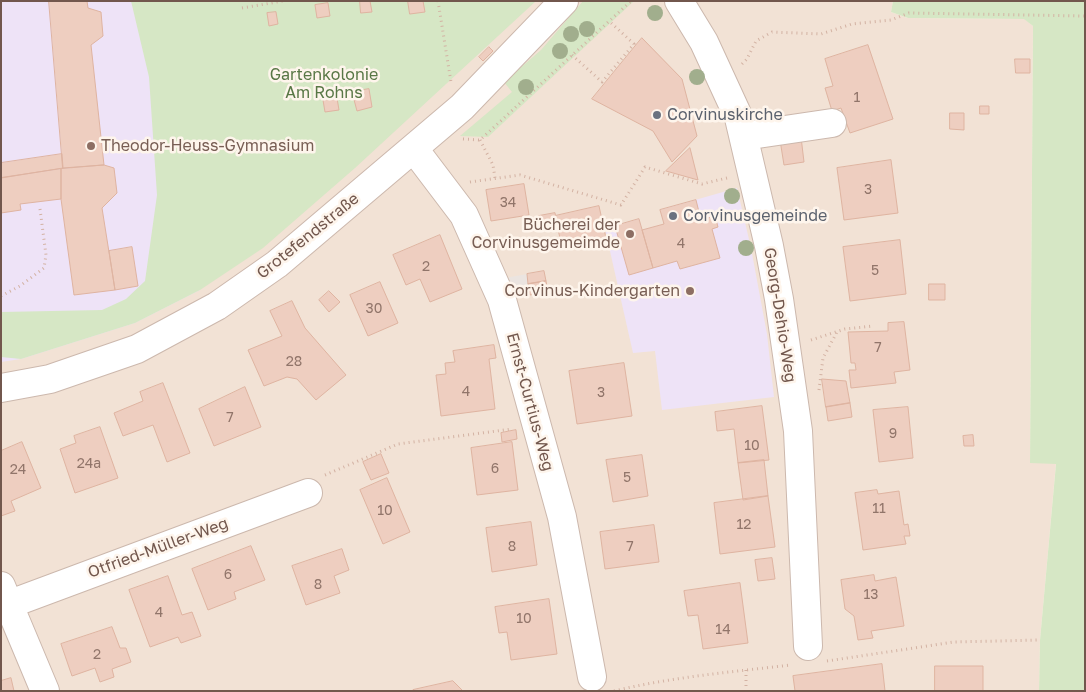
<!DOCTYPE html>
<meta charset="utf-8">
<style>
body{margin:0}
#map{position:relative;width:1086px;height:692px;overflow:hidden;background:#fbf1e6;font-family:"Golos Text",sans-serif}
canvas{display:block}
.frame{position:absolute;inset:0;border:2px solid #72574d;pointer-events:none}
</style>
<div id="map">
<canvas width="1086" height="692"></canvas>
<div class="frame"></div>
</div>
<script>
const ctx = document.querySelector('canvas').getContext('2d');
ctx.lineJoin = 'round';
function paint(path, color) {
  ctx.fillStyle = color;
  ctx.fill(path, 'evenodd');
}
function stroke(path, color, width, dash) {
  ctx.strokeStyle = color;
  ctx.lineWidth = width;
  ctx.lineCap = dash ? 'butt' : 'round';
  ctx.setLineDash(dash || []);
  ctx.stroke(path);
}
function label(font, color, halo, rows, align = 'center') {
  ctx.font = font + ' "Golos Text",sans-serif';
  ctx.lineWidth = 5;
  ctx.setLineDash([]);
  ctx.textBaseline = 'middle';
  ctx.strokeStyle = halo;
  ctx.fillStyle = color;
  for (const [text, x, y, turn = 0] of rows) {
    ctx.save();
    ctx.translate(x, y);
    ctx.rotate((+turn || 0) * Math.PI / 180);
    ctx.textAlign = isNaN(turn) ? turn : align;
    if (halo) ctx.strokeText(text, 0, 0);
    ctx.fillText(text, 0, 0);
    ctx.restore();
  }
}
paint(new Path2D(`
 M1,1H893L891,12L908,18L1025,19L1033,26L1030,463H1056L1040,640L1039,691H1Z`), '#f2e2d5');
paint(new Path2D(`
 M544,271L548,291L513,297L505,278Z`), '#ebe4e0');
paint(new Path2D(`
 M1,1H162L200,290L135,323L21,359L1,362Z
 M737,188L751,248L767,334L774,397L662,410L655,351L633,353L605,229L639,219L642,230L664,224L660,210Z`), '#eee3f7');
paint(new Path2D(`
 M131,1H536L355,168L263,248L200,290L135,323L21,359L1,357V312L102,310L126,299L145,281L157,195L149,77Z
 M583,1H634L488,137L460,136L512,92L504,82L541,50Z
 M893,1H1085V691H1039L1040,640L1056,464L1030,463L1033,26L1024,19L908,18L891,12Z`), '#d6e7c5');
const building = new Path2D(`
 M49,1H87L88,8L101,12L103,36L91,45L104,165L63,168Z
 M360,1H370L372,12L361,13Z
 M408,1H423L425,12L410,14Z
 M328,3L330,16L317,18L315,5Z
 M276,12L278,24L269,26L267,13Z
 M642,38L682,79L697,136L672,162L653,131L592,99Z
 M868,45L893,119L850,133L841,108L832,111L825,88L833,86L825,59Z
 M489,47L493,51L483,61L479,57Z
 M1015,59H1030V73H1016Z
 M369,89L372,107L357,111L352,92Z
 M337,98L339,110L325,112L323,100Z
 M980,106H989V114H980Z
 M950,113H964V130L950,129Z
 M801,137L804,162L784,165L780,140Z
 M690,148L698,180L666,171Z
 M62,154L63,168L1,178V163Z
 M891,160L898,213L844,220L837,168Z
 M104,165L114,168L117,193L102,208L115,290L74,295L61,199V169Z
 M61,169V199L20,204L21,210L1,213V178Z
 M524,184L529,215L491,221L486,190Z
 M696,200L701,220L715,216L718,227L712,229L720,258L680,269L677,261L653,268L642,230L664,224L660,210Z
 M599,206L606,238L562,247L555,216Z
 M555,213L558,227L542,230L539,216Z
 M639,219L653,268L629,275L615,226Z
 M440,235L462,289L430,302L420,279L406,285L393,255Z
 M900,240L906,294L850,301L843,247Z
 M132,247L138,286L115,290L109,251Z
 M544,271L546,281L528,284L527,274Z
 M546,281L548,291L530,295L528,284Z
 M380,282L398,323L368,336L350,295Z
 M929,284H945V300H929Z
 M329,291L340,302L329,312L319,300Z
 M292,301L305,328L346,375L316,400L297,379L287,377L264,386L248,350L282,336L270,311Z
 M904,322L910,370L894,372L896,383L851,388L849,370H856L855,363H851L848,332L888,331V323Z
 M494,345L496,358L489,359L495,409L441,416L436,375L446,374L445,363L455,362L453,351Z
 M624,363L632,416L577,424L569,371Z
 M822,379L846,381L850,403L826,407Z
 M163,383L190,453L167,462L153,425L123,436L114,413L143,401L140,392Z
 M245,387L261,427L214,446L199,409Z
 M850,403L852,417L828,421L826,407Z
 M762,406L769,460L738,463L734,429L717,431L715,412Z
 M908,407L913,458L879,462L873,410Z
 M100,427L118,478L75,493L60,449L76,443L74,436Z
 M516,430L517,439L502,442L501,433Z
 M973,435L974,446H964L963,436Z
 M22,442L41,488L11,501L15,511L1,516V451Z
 M512,442L518,490L477,495L471,448Z
 M381,454L389,473L371,480L363,462Z
 M642,455L648,496L613,502L606,460Z
 M764,460L768,496L743,500L738,463Z
 M387,478L410,532L383,544L360,490Z
 M877,490L878,494L899,491L904,525L908,524L910,536H904L906,544L863,550L855,493Z
 M768,496L775,547L720,554L714,503Z
 M531,522L537,565L492,572L486,528Z
 M654,525L659,562L605,569L600,532Z
 M251,546L265,580L234,592L236,599L208,610L192,569Z
 M342,549L349,570L334,576L340,593L306,605L292,566Z
 M772,558L775,579L758,581L755,560Z
 M874,575L875,581L896,577L904,626L871,631L873,638L858,640L854,616L845,609L841,580Z
 M168,576L182,615L192,612L201,636L181,643L178,637L150,647L129,590Z
 M740,583L748,643L703,649L698,615L688,616L684,591Z
 M549,599L557,654L511,660L507,632L499,633L495,607Z
 M112,627L120,648H126L131,662L112,669L114,677L100,682L95,668L72,676L61,644Z
 M882,664L885,691H795L793,676Z
 M935,666H983V691H935Z
 M11,678L14,691H1V681Z
 M453,681L463,691H413V690Z`);
paint(building, '#eecec0');
stroke(building, '#dfb4a1', 1);
const minor = new Path2D(`
 M679,1L704,42L739,118L769,246L779,299L798,431L808,646
 M744,136L832,123
 M414,149L464,215L502,300L562,517L592,677
 M1,388L50,379L137,349L217,306L277,264L462,107L564,1
 M1,586L45,691
 M10,604L308,493`);
stroke(minor, '#ccb8ad', 30);
stroke(new Path2D(`
 M438,1L451,82
 M242,8L283,1
 M572,55L602,82L634,44L609,21
 M742,64L747,59L756,41L772,32L821,34L852,24L891,20L909,13L1085,16
 M463,139L480,140L631,1
 M480,140L493,165L495,178
 M470,182L520,175L621,205L645,167L702,184L727,178
 M1,296L20,286L44,268L46,255L40,209
 M811,340L845,329L873,326
 M819,390L823,358L837,332
 M325,475L398,444L512,429
 M827,661L954,642L1040,640
 M614,691C672,677 731,672 791,665
 M746,691V669`), '#d3b2a3', 3, [1, 4]);
stroke(minor, '#fff', 28);
ctx.fillStyle = '#a1ae8d';
for (const [x, y] of [
 [655,13],
 [587,29],
 [571,34],
 [560,51],
 [697,77],
 [526,87],
 [732,196],
 [746,248]
]) {
  ctx.beginPath();
  ctx.arc(x, y, 8, 0, 2 * Math.PI);
  ctx.fill();
}
for (const [x, y, r, color] of [
 [657,115,5,"#6b7280"],
 [91,146,5,"#8d6e63"],
 [673,216,5,"#6b7280"],
 [630,234,5,"#8d6e63"],
 [690,291,5,"#8d6e63"]
]) {
  const dot = new Path2D();
  dot.arc(x, y, r, 0, 2 * Math.PI);
  ctx.fillStyle = color;
  ctx.fill(dot);
  stroke(dot, '#fef5ec', 2);
}
label('14px', '#91756a', null, [
 ["1",857,98],
 ["3",868,190],
 ["34",508,203],
 ["4",681,244],
 ["2",426,267],
 ["5",875,271],
 ["30",374,309],
 ["7",878,348],
 ["28",294,362],
 ["4",466,392],
 ["3",601,393],
 ["7",230,418],
 ["9",893,434],
 ["10",752,446],
 ["24a",89,464],
 ["6",495,469],
 ["24",18,470],
 ["5",627,478],
 ["11",879,509],
 ["10",385,511],
 ["12",744,525],
 ["8",512,547],
 ["7",630,547],
 ["6",228,575],
 ["8",318,585],
 ["13",871,595],
 ["4",159,613],
 ["10",524,619],
 ["14",723,630],
 ["2",97,655]
]);
label('16px', '#587745', '#fef5ec', [
 ["Gartenkolonie",324,75],
 ["Am Rohns",324,93]
]);
label('16px', '#5b616d', '#fef5ec', [
 ["Corvinuskirche",667,115],
 ["Corvinusgemeinde",683,216]
], 'left');
label('16px', '#785e54', '#fef5ec', [
 ["Theodor-Heuss-Gymnasium",101,146,"left"],
 ["Bücherei der",620,225],
 ["Corvinusgemeimde",620,243],
 ["Corvinus-Kindergarten",680,291]
], 'right');
label('16px', '#72574d', '#fef5ec', [
 ["Grotefendstraße",308,236,-39],
 ["Georg-Dehio-Weg",780,315,81],
 ["Ernst-Curtius-Weg",530,402,75],
 ["Otfried-Müller-Weg",158,548,-20]
]);
</script>
